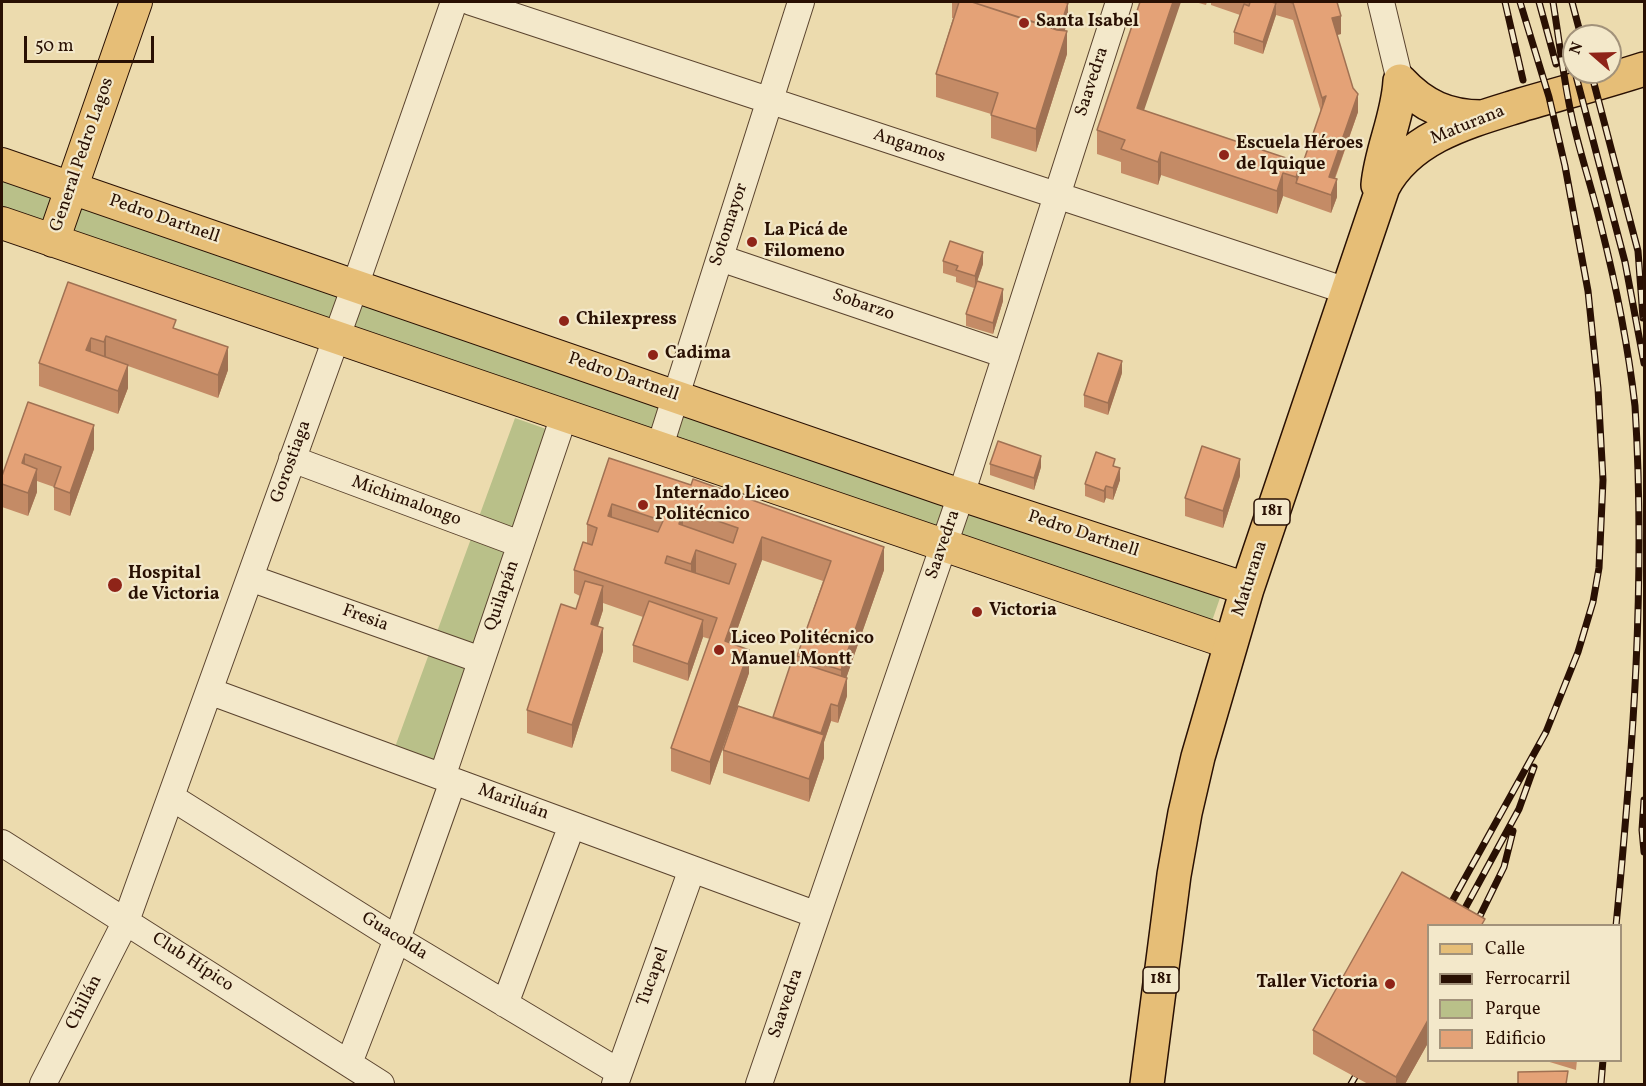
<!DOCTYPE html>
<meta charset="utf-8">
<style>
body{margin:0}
#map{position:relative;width:1646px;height:1086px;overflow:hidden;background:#ecdbae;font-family:Vollkorn,serif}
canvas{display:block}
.frame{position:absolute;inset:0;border:3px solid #291003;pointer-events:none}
.legend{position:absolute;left:1427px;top:924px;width:195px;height:138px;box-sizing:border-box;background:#f3e8ca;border:2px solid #a2927a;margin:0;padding:8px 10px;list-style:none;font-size:18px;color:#291003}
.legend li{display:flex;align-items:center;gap:12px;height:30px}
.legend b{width:30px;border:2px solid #a2927a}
.north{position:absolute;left:1562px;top:24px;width:60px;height:60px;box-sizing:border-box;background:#f3e8ca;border:2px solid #a2927a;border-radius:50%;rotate:290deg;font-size:16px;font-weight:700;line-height:24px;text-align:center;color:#291003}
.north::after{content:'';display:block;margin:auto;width:21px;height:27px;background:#8f2418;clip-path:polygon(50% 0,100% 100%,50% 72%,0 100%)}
.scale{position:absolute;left:24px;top:36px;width:130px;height:27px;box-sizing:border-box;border:3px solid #291003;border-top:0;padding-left:8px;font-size:18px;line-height:21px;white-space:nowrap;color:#291003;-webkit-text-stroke:4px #f3e8ca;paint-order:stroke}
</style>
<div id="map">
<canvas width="1646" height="1086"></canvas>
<div class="frame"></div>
<ul class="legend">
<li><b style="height:8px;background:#e6be77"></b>Calle</li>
<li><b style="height:8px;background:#291003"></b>Ferrocarril</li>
<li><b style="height:16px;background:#b9c089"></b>Parque</li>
<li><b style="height:16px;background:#e4a277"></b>Edificio</li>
</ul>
<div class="north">N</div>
<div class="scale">50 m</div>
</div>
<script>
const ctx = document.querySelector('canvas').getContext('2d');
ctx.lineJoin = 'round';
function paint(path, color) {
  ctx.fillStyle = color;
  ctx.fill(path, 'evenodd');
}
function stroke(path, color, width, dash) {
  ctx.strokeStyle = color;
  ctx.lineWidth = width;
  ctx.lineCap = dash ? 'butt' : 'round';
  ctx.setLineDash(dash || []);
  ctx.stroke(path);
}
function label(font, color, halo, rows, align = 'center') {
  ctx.font = font + ' Vollkorn,serif';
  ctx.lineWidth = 4.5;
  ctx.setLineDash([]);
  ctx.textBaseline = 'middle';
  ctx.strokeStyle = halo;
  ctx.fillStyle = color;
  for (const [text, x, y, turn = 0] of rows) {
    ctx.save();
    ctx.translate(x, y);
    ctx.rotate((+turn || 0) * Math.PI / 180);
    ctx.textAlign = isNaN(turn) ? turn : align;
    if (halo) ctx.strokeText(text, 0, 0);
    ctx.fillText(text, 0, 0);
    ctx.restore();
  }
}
paint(new Path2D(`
 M2,172L1221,595L1212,621L2,207Z
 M515,418L549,430L437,762L395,747Z`), '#b9c089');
const minor = new Path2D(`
 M471,2L1347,291
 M1381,2L1400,81
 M720,258L1006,355
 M659,449L801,2
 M292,459L520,544
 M250,578L481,660
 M209,691L817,915
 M442,777L564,416
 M171,797L397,939L619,1072
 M2,843L381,1084
 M505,1004L572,825
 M349,1063L397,939L453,781
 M43,1084L126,921L355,286L454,2
 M615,1084L692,869
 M759,1084L961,495L1119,2`);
const major = new Path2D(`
 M2,164L943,489L1247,589
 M2,223L1230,643
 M53,241L136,2`);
const highway = new Path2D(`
 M1400,81C1423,106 1448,117 1482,117
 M1378,185C1381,150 1398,118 1400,81
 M1147,1084L1174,875L1185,813L1198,757L1247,589L1383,187C1410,136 1470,121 1521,105C1562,93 1604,82 1644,69`);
stroke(minor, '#5a432e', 28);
stroke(major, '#291003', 34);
stroke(highway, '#291003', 36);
stroke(minor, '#f3e8ca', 26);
stroke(major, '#e6be77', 32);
stroke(highway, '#e6be77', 33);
const rail = new Path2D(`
 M1505,2L1523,80
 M1539,2L1556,64
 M1553,2C1559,38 1563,76 1571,113C1579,151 1592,188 1601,226C1616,285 1628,345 1635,406C1646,582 1633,750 1616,926
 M1572,2L1581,36
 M1575,72L1625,262L1644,363
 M1591,72L1638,251L1643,318
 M1644,800L1642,830L1644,852
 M1444,916L1546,732L1578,652L1593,602L1599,568L1603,480L1598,388L1588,291L1565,166L1549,97L1520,2
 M1457,923L1519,809L1534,767
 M1475,926L1504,867L1513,831
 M1351,1084L1355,1077
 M1601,1084L1603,1060`);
stroke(rail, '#291003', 7);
stroke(rail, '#f3e8ca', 4.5, [14]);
paint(new Path2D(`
 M952,2H1063L1068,21L1064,31L1067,54L1036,152L991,138V114L936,97V74L953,18H952Z
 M1195,2H1207L1206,5Z
 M1211,2H1339L1337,3L1341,34L1337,35L1358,112L1335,179L1337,197L1331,213L1283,196L1277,214L1161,175L1158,185L1121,173V162L1097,154V130L1144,110L1301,169L1321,112L1293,20L1276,15L1263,54L1234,44V32L1240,15L1211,5Z
 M943,261L983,264L977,281L1003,301L993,334L966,326V314L974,288L956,282V277L943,273Z
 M68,282L176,329L228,370L218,398L128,366V388L118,414L39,386V363Z
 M1122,373L1108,415L1084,407V395Z
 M28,402L94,449L70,516L54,510V487L37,481V492L28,516L2,507V476Z
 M609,458L884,570L846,678L847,696L838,723L831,721L824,742V758L809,802L723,773V750L773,718L797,661V656L823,581L762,560L732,644L749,673L710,785L671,771V748L710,639L703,637L688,681L633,662V645L643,617L603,603V610L598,626L603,651L572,748L527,733V710L576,609L580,596L574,593V570L587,544V524Z
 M990,464L1041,467L1034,490L990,475Z
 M1115,467L1120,480L1113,500L1106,498L1104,503L1085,496V484Z
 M1240,476L1223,528L1185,516V498Z
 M1485,926L1428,1043L1405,1084H1368L1313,1054V1030Z
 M1543,1060H1577L1576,1070Z`), '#c48b66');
paint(new Path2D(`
 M1173,2H1181L1137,131V108Z
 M1068,3V21L1057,53V36Z
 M1276,3V15L1263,54V42Z
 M1341,16V34L1332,36V18Z
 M1067,31V54L1036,152V129Z
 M1358,94V112L1329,194V177Z
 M1326,96L1322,115V98Z
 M1161,152V175L1158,185V162Z
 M1301,163V185L1296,183V177Z
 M1283,173V196L1277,214V191Z
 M1337,179V197L1331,213V195Z
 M983,252V264L975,288V276Z
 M1003,289V301L993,334V323Z
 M106,336V359L104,365V342Z
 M91,338V361L86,350Z
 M228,347V370L218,398V375Z
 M1122,361V373L1108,415V403Z
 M128,365V388L118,414V391Z
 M94,425V449L70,516V493Z
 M25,454V477L22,463Z
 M1041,456V467L1034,490V478Z
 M1240,459V476L1223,528V511Z
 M1120,468V480L1113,500V488Z
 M37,469V492L28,516V493Z
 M1106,486V498L1104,503V491Z
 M612,504V527L608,516Z
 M683,509V532L679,524Z
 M762,537V560L725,664V641Z
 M884,547V570L841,693V670Z
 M696,550V573L691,587V564Z
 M603,586V610L591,647V624Z
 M703,620V637L688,681V664Z
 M603,628V651L572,748V725Z
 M749,650V673L710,785V762Z
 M847,678V696L838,723V706Z
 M831,704V721L824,742V758L809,802V779L821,744V733Z
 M1428,1020V1043L1405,1084H1396V1077Z`), '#a07153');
const building = new Path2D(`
 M959,2H972L1057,30L1067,31L1036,129L991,115L998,93L936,74Z
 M972,2H1063L1068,3L1059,30Z
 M1140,2H1173L1137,108L1301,163L1296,177L1283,173L1277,191L1161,152L1158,162L1121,149L1125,140L1097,130Z
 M1250,2H1271L1276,3L1263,42L1234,32L1244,4L1249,6Z
 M1289,2H1337L1341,16L1332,18L1353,88L1358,94L1329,177L1337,179L1331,195L1296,183L1326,96L1322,98L1293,3Z
 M950,241L983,252L975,276L956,270L958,266L943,261Z
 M977,281L1003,289L993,323L966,314Z
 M68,282L176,320L173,328L228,347L218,375L106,336L104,342L91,338L86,350L128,365L118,391L39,363Z
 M1098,353L1122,361L1108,403L1084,395Z
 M28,402L94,425L70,493L54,487L61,467L25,454L22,463L37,469L28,493L2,484V476Z
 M998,441L1041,456L1034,478L990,464Z
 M1202,446L1240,459L1223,511L1185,498Z
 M1096,452L1115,459L1113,466L1120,468L1113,488L1106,486L1104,491L1085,484Z
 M609,458L691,485L693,479L884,547L841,670L797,656L831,561L762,537L725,641L749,650L710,762L671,748L717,618L574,570L583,542L592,545L597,528L587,524ZM612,504L663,521L658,532L608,516ZM683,509L738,528L733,543L679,524ZM696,550L736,564L729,584L665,563L667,556L691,564Z
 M585,581L603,586L591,624L603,628L572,725L527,710L561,604L576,609Z
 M649,601L703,620L688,664L633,645Z
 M792,660L847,678L838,706L831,704L821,733L773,717Z
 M738,706L824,735L809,779L723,750Z
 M1402,872L1485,919L1481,926H1428V1020L1396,1077L1313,1030Z
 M1568,1071L1566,1084H1518V1072Z`);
paint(building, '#e4a277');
stroke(building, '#a07153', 1.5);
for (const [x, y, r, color] of [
 [1024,23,6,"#8f2418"],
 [1224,155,6,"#8f2418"],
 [752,242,6,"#8f2418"],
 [564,321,6,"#8f2418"],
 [653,355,6,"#8f2418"],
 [643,505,6,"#8f2418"],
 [115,585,8,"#8f2418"],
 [977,612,6,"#8f2418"],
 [719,650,6,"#8f2418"],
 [1390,984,6,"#8f2418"]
]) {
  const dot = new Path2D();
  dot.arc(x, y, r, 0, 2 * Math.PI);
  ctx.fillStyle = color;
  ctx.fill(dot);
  stroke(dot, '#f3e8ca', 2);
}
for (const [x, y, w] of [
 [1272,512,36],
 [1161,980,36]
]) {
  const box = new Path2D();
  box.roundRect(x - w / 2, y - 13, w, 26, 4.5);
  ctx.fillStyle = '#f3e8ca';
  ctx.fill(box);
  stroke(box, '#291003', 1.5);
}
label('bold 16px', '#291003', null, [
 ["181",1272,512],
 ["181",1161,980]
]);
label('bold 18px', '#291003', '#f3e8ca', [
 ["Santa Isabel",1036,23],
 ["Escuela Héroes",1236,145],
 ["de Iquique",1236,166],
 ["La Picá de",764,232],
 ["Filomeno",764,253],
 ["Chilexpress",576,321],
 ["Cadima",665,355],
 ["Internado Liceo",655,495],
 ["Politécnico",655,516],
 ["Hospital",128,575],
 ["de Victoria",128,596],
 ["Victoria",989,612],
 ["Liceo Politécnico",731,640],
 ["Manuel Montt",731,661],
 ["Taller Victoria",1378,984,"right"]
], 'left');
label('18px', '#291003', '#f3e8ca', [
 ["Saavedra",1093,82,-72],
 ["Maturana",1468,126,-22],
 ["Angamos",909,147,18],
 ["General Pedro Lagos",83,155,-71],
 ["Pedro Dartnell",164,220,19],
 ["Sotomayor",730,225,-72],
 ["Sobarzo",863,306,19],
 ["Pedro Dartnell",623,378,19],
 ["Gorostiaga",292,462,-70],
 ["Michimalongo",406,502,20],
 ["Pedro Dartnell",1083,535,18],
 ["Saavedra",944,545,-71],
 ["Maturana",1251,579,-72],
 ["Quilapán",503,596,-71],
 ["Fresia",365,619,20],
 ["Mariluán",513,803,20],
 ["Guacolda",394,937,32],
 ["Club Hípico",192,963,33],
 ["Tucapel",654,977,-70],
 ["Chillán",85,1003,-63],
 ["Saavedra",787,1004,-71]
]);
</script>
